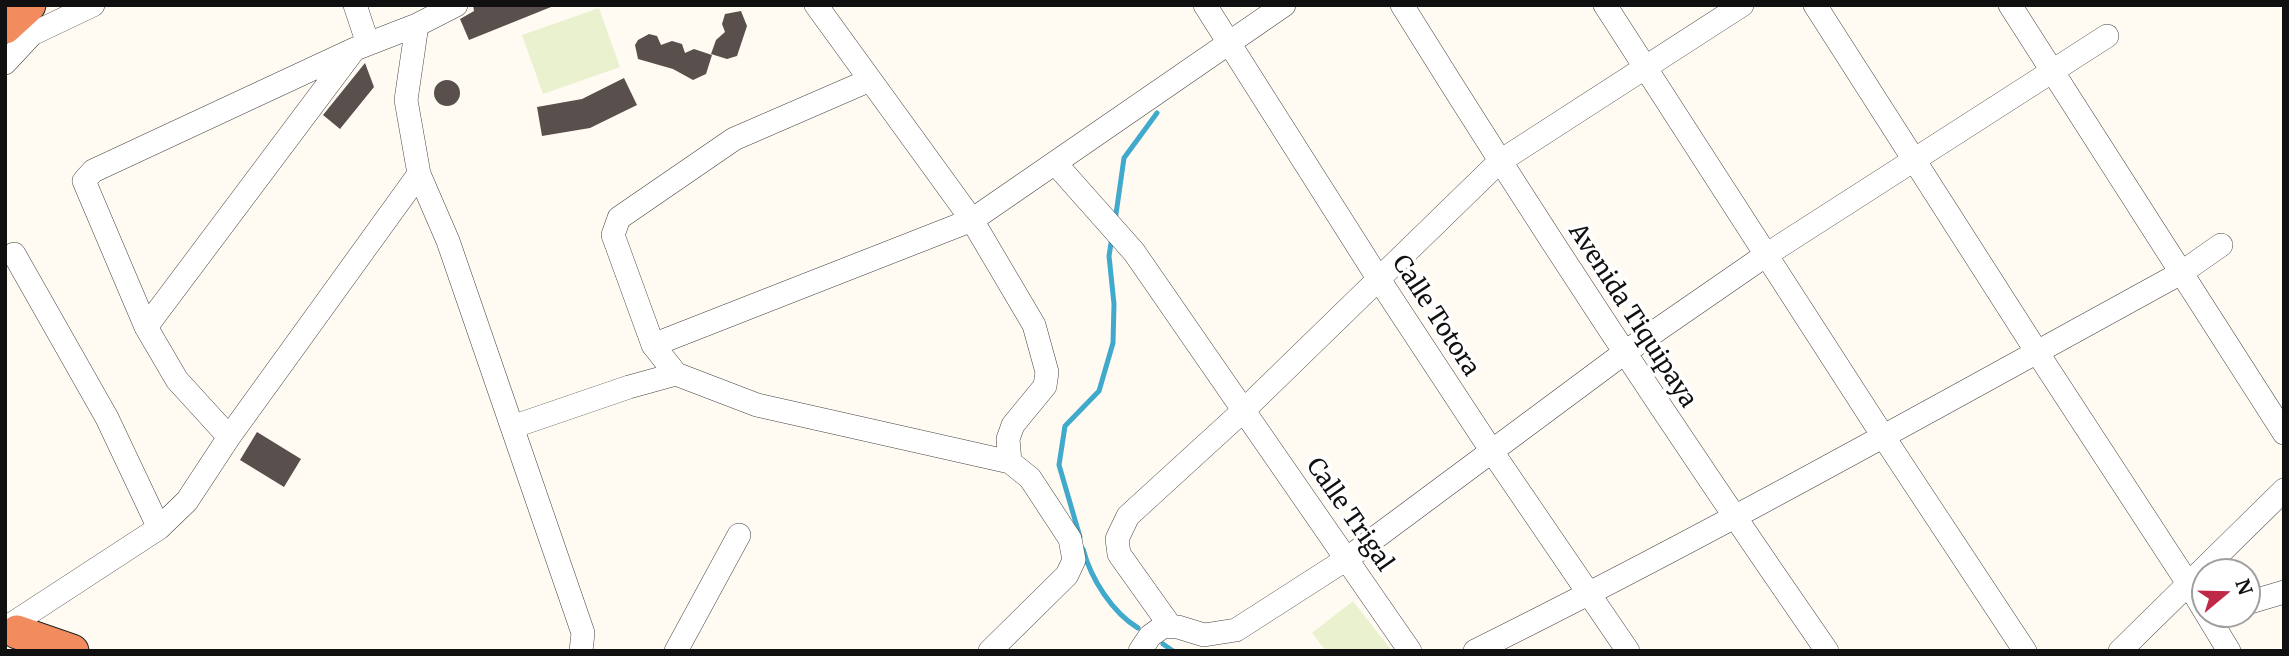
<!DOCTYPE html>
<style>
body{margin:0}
#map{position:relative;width:2289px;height:656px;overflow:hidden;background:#fffbf3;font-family:Merriweather,serif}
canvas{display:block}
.frame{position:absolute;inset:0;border:7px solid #101010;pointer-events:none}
.north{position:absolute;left:2191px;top:558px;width:70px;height:70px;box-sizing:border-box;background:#fff;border:2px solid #9f9f9f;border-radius:50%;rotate:71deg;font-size:19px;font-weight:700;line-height:28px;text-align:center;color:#101010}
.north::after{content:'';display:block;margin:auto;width:24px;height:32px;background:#bf2947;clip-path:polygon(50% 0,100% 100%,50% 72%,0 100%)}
</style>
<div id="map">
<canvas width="2289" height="656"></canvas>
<div class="frame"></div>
<div class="north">N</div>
</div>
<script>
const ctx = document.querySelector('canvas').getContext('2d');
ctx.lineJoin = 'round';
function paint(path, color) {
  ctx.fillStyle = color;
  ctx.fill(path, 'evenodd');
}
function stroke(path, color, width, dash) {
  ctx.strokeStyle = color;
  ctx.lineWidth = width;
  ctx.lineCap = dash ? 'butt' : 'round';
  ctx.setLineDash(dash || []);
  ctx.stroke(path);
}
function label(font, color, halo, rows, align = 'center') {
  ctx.font = font + ' Merriweather,serif';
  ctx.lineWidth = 7;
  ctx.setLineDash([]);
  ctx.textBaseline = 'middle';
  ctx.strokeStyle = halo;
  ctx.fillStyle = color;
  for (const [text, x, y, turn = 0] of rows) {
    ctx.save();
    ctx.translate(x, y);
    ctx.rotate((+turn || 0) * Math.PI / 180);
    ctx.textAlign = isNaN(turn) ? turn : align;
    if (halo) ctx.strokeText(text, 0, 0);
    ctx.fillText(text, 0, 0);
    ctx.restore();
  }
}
paint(new Path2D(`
 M599,8L620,67L543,94L522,35Z
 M1353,601L1392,651H1326L1312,633Z`), '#eaf1ce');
stroke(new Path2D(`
 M1115,221L1124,158L1157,113
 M1080,537L1059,465L1065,426L1099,391L1113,343L1114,304L1109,256L1112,237
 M1083,549C1091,579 1112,612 1138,628
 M1163,644L1173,651`), '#40a9cc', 5);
paint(new Path2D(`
 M473,5H556L469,40L460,19L474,11Z
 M741,11L747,26L737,56L727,59L711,54L716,40L725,32L722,24L725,14Z
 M649,34L657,36L661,45L672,41L682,44L685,53L694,49L712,55L706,74L693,80L673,69L638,59L635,45L638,40Z
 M365,63L374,87L340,129L323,115Z
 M624,78L637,105L590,128L542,136L537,107L582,99Z
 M434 93a13 13 0 1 1 26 0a13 13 0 1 1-26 0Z
 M257,432L301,459L284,487L240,460Z`), '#594f4c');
const minor = new Path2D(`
 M355,5L368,44
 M816,5L972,220L1034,325L1047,372L1045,386L1013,425L1008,439L1010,462
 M1205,5L1378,278L1493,453L1628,651
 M1402,5C1538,224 1680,439 1827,651
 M1605,5L1883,436L2025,651
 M1815,5L2037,352L2189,585L2229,651
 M2010,5L2284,433
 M417,25L406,100L419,174L448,241L583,633L581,651
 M5,63L32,34L93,5
 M870,80L734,139L619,218L613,235L653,345L676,374L757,405L1010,462L1030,478L1070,539L1074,560L1067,575L990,651
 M1055,163L1134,252L1410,651
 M14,254L107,418L159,528
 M146,327L353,51
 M653,345L972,220L1284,5
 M512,427L629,387L676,374
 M229,437L177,380L146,327L84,181L93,171L355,49L417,25L456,5
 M2247,603L2284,592
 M12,624L159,528L187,501L229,437L419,174
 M1171,627L1119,554L1117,539L1128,516L1244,410L1499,162L1742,5
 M676,651L739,535
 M1140,651L1150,636L1164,626L1178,627L1204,635L1236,630L1348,558L1624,353L1766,255L2107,36
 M1475,651C1715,532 1947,401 2181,273L2221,245
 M2120,651L2284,490`);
const highway = new Path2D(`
 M5,27L29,5
 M17,632L72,651`);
stroke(minor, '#434343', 24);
stroke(highway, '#212121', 35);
stroke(minor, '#fff', 23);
stroke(highway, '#f28b5e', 33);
label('24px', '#101010', '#fff', [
 ["Calle Totora",1435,316,57],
 ["Avenida Tiquipaya",1632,316,57],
 ["Calle Trigal",1349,515,55]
]);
</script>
